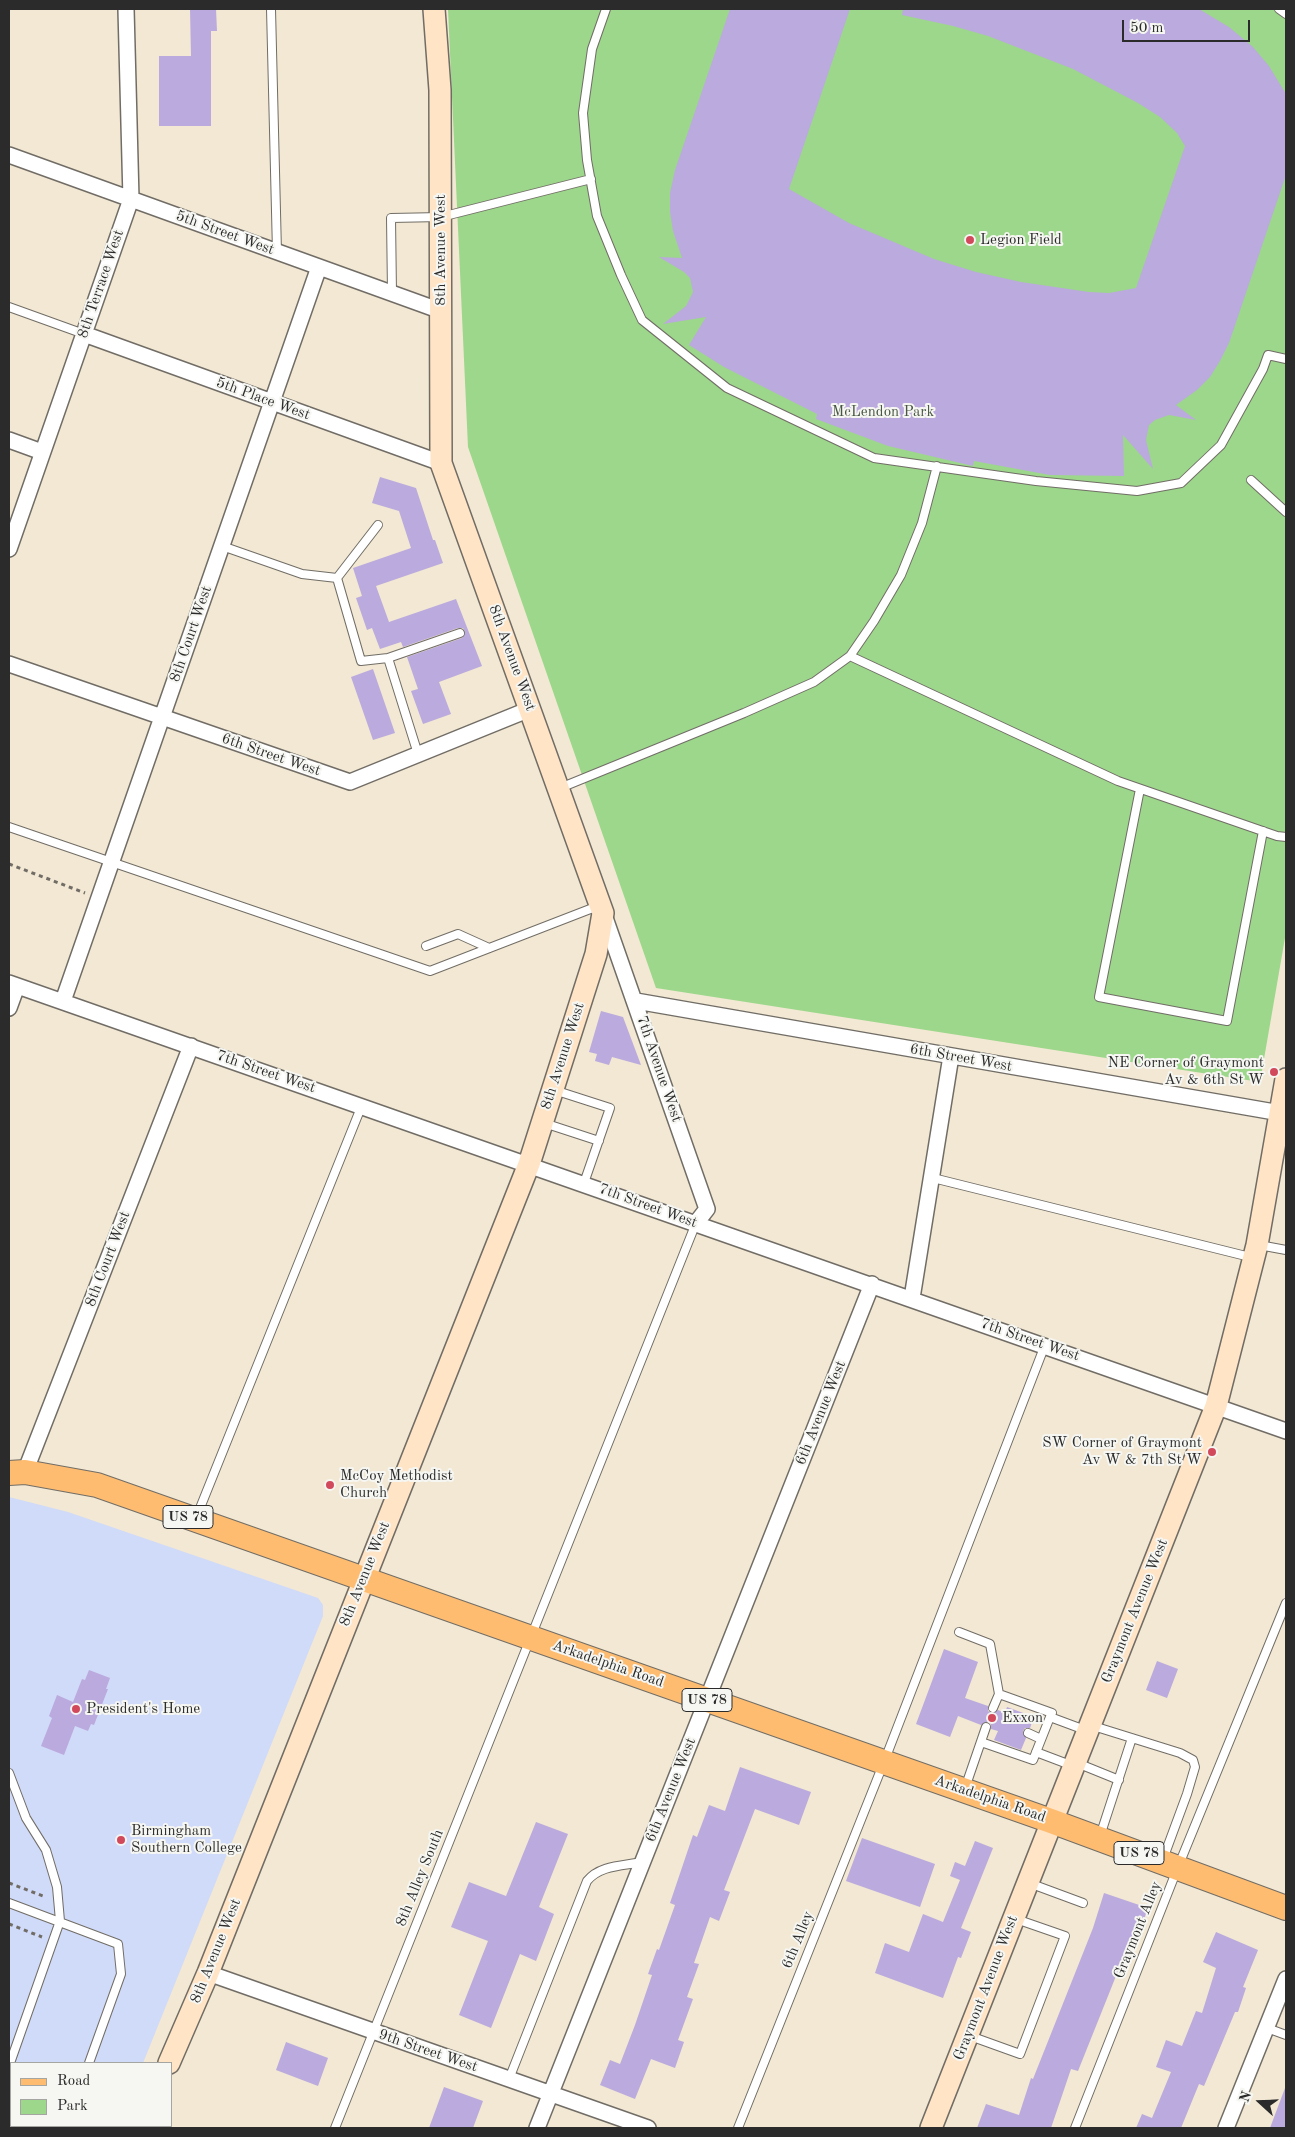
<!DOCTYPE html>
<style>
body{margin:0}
#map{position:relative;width:1295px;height:2137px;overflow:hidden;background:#f2e8d3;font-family:"Old Standard TT",serif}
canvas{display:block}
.frame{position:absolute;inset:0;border:10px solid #2b2b2b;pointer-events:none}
.legend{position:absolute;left:10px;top:2062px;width:162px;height:65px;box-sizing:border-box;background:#f6f6f2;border:1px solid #a5a5a2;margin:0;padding:6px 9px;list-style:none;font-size:15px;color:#2b2b2b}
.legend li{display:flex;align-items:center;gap:10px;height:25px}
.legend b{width:25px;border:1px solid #a5a5a2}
.north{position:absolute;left:1235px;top:2077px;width:50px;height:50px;-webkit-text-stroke:4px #f6f6f2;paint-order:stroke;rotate:290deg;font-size:14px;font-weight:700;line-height:20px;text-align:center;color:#2b2b2b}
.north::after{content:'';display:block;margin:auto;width:18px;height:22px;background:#2b2b2b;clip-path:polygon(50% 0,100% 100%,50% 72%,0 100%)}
.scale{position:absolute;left:1122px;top:20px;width:128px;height:22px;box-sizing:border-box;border:2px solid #2b2b2b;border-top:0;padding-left:6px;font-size:15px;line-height:18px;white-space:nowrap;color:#2b2b2b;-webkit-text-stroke:4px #f6f6f2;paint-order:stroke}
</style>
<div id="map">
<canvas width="1295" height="2137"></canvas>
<div class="frame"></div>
<ul class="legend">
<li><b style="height:6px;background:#febc70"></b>Road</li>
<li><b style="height:14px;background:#9cd78b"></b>Park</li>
</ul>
<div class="north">N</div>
<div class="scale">50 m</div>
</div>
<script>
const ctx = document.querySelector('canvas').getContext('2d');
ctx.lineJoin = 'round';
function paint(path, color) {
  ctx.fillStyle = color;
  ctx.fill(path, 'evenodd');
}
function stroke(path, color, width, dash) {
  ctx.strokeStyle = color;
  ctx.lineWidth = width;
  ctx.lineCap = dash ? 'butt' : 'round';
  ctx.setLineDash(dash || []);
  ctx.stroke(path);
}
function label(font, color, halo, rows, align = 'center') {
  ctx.font = font + ' "Old Standard TT",serif';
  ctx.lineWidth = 4;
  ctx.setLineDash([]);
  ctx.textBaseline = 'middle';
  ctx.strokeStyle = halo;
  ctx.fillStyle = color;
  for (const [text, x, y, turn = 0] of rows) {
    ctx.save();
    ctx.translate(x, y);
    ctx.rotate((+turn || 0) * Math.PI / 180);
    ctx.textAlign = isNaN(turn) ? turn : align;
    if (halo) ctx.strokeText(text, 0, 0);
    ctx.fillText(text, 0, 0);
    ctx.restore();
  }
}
paint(new Path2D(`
 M9,1497L68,1512L318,1598L323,1605V1616L143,2063H11V2126H118L117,2128H9Z`), '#d0daf9');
paint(new Path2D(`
 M448,9H1286V932L1260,1082L656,988L468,447Z`), '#9cd78b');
paint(new Path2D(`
 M190,9H216L217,31H211V126H159V56H191Z
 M730,9H850L789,189L849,223L934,259L976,272L1021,282L1089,292L1109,293L1136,288L1185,146L1177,133L1160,117L1138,103L1073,69L988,36L953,26L902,15L903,9H1199L1229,27L1253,47L1269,66L1286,94V175L1229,343L1220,361L1210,377L1197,390L1176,405L1196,420L1169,415L1155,420L1149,425L1146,440L1153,469L1123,435L1124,476L1050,475L974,461L973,466L888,446L816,419L817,414L724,367L689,345L706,317L663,324L686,306L693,292L690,278L684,272L659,257L682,258L673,231L670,212V193L675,170Z
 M380,477L416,488L433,540H435L443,563L376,586L389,622L456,599L482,666L439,682L451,714L423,724L411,691L418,689L407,657L462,638L465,632L463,628H458L403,647L401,642L380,649L372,628L367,630L356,598L362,596L353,568L411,548L399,511L372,503Z
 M373,669L395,733L373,740L351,677Z
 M601,1011L623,1017L641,1065L612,1057L609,1065L595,1061L597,1054L589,1052Z
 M944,1649L978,1662L965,1698L988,1706V1711L991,1713L998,1710L1005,1713L1007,1707L1034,1717L1030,1728H1025L1023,1731L1026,1738L1021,1750L994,1740L998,1731L991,1729V1724L987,1722L981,1725L958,1716L950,1737L916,1724Z
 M1157,1661L1178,1669L1167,1698L1146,1690Z
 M89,1670L110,1678L106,1689H108L94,1725L91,1724L88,1731L75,1726L64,1755L41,1746L52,1718L49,1716L57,1695L73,1702L82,1679L85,1680Z
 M740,1767L811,1792L799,1825L755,1809L724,1890L730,1892L719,1921L710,1917L694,1963L699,1964L687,1997L693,1999L678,2040L684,2042L675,2068L651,2059L635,2099L600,2085L610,2060L620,2064L635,2025L652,1975L648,1974L657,1949L659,1950L675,1905L670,1903L693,1835L697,1837L709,1805L725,1811Z
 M536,1822L568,1834L539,1907L554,1914L536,1961L520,1954L491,2028L459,2015L488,1941L451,1927L469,1882L506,1896Z
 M862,1838L935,1864L920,1907L846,1881Z
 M975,1841L993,1848L961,1928L971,1932L961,1958L958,1957L943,1998L875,1973L885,1943L909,1952L923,1914L943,1922L960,1880L950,1876L955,1862L965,1866Z
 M1104,1893L1148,1908L1136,1943L1130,1941L1078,2071L1071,2069L1051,2128H977L986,2104L1019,2115L1031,2078L1033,2079L1093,1928Z
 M1216,1932L1258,1950L1243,1987L1246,1988L1238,2012H1235L1204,2086L1199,2084L1181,2128H1136L1142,2114L1152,2118L1171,2072L1156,2067L1166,2040L1182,2046L1196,2011L1202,2013L1216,1968L1203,1962Z
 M286,2042L328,2058L318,2086L276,2070Z
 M444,2087L483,2101L473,2128H429Z
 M1285,2088L1286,2128H1270Z`), '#bad');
const lane = new Path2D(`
 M271,9L277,252
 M606,9L592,49L583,113L587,160L597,216L621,275L642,320L727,388L874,458L1036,481L1137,491L1181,483L1221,445L1263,369L1268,355L1286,359
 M1279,9L1286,14
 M392,293L391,218L441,217L591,179
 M9,307L84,334
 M1251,480L1286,512
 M378,525L337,578L361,661L388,658
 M222,546L302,574L337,578
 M850,656L1118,781L1277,836L1286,837
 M418,754L388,658L460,633
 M560,788L744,713L814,682L850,656L874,621L901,575L922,523L937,466
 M1140,789L1099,997L1227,1021L1263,831
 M9,827L430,971L598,906
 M426,946L458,934L489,948
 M554,1090L610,1108L584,1183
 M544,1123L599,1141
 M933,1178L1254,1258
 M1259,1245L1286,1250
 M196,1518L362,1105
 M959,1632L990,1644L999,1694L993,1708
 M999,1694L1052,1713L1050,1717L1085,1730
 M1090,1725L1180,1753L1193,1760L1195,1767L1187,1794L1163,1859
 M1028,1733L1041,1739
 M981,1742L1033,1760L1050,1717
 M1036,1752L1073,1766
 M1077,1763L1119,1780
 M9,1773L26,1818L46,1850L57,1887L60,1921L9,2066
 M965,1788L986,1727
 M1100,1836L1132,1738
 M1029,1883L1083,1903
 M9,1903L118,1944L121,1974L89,2063
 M1267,2028L1286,2035
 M970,2036L1020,2054L1065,1936L1016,1919
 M509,2079L587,1881C600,1865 623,1866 642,1862
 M66,2128V2126
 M335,2128L696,1223
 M738,2128L884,1762L1045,1345
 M1075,2128L1178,1867L1286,1603`);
const street = new Path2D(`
 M9,155L441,311
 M84,334L441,463
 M9,440L42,452
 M9,549L131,199L126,9
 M9,664L350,782L530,709
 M604,915L707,1209L696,1223
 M9,983L1286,1431
 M63,1001L319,267
 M636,1001L1286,1114
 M9,1008L17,986
 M912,1298L951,1056
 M25,1472L191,1046
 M208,1973L648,2128
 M537,2128L872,1284
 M1226,2128L1286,1979`);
const secondary = new Path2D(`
 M169,2063L208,1973L529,1164L596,954L603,913L441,463L440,90L434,9
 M142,2128L143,2126
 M931,2128L1216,1406L1257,1245L1286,1079`);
const primary = new Path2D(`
 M9,1473L25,1472L97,1485L1051,1821L1286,1908`);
stroke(lane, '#716d66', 10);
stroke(street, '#716d66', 18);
stroke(secondary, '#716d66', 24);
stroke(primary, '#716d66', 26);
stroke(new Path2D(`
 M9,864L85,893
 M9,1883L43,1896
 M9,1924L42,1937`), '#716d66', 3, [4, 4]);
stroke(lane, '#fff', 8);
stroke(street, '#fff', 15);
stroke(secondary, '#ffe4c6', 21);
stroke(primary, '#febc70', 24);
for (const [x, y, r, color] of [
 [970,240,5,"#d1495b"],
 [1274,1072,5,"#d1495b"],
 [1212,1452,5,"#d1495b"],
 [330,1485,5,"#d1495b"],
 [76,1709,5,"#d1495b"],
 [992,1718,5,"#d1495b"],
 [121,1840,5,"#d1495b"]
]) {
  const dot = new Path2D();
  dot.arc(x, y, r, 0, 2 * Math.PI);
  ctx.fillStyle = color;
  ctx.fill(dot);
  stroke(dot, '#f6f6f2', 2);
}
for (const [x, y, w] of [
 [188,1517,50],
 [707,1700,50],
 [1139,1853,50]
]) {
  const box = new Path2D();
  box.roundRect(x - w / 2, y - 11.5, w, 23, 4);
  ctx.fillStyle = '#f6f6f2';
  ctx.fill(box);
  stroke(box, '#2b2b2b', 1);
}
label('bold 14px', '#2b2b2b', null, [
 ["US 78",188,1517],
 ["US 78",707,1700],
 ["US 78",1139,1853]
]);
label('15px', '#2b2b2b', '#f6f6f2', [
 ["5th Street West",225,233,20],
 ["8th Avenue West",441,250,-90],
 ["8th Terrace West",101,284,-71],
 ["5th Place West",263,399,20],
 ["8th Court West",191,634,-71],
 ["8th Avenue West",512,658,70],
 ["6th Street West",271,755,19],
 ["8th Avenue West",563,1056,-72],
 ["6th Street West",961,1058,10],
 ["7th Avenue West",659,1069,71],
 ["7th Street West",266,1072,19],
 ["7th Street West",648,1206,20],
 ["8th Court West",108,1259,-69],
 ["7th Street West",1030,1340,19],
 ["6th Avenue West",821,1413,-68],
 ["8th Avenue West",365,1574,-68],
 ["Graymont Avenue West",1135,1611,-68],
 ["Arkadelphia Road",608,1664,19],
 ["6th Avenue West",671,1790,-68],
 ["Arkadelphia Road",990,1799,19],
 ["8th Alley South",420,1878,-68],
 ["Graymont Alley",1138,1930,-68],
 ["6th Alley",798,1940,-68],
 ["8th Avenue West",216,1951,-68],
 ["Graymont Avenue West",986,1988,-69],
 ["9th Street West",428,2051,19]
]);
label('15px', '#2b2b2b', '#f6f6f2', [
 ["Legion Field",980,240],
 ["NE Corner of Graymont",1264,1063,"right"],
 ["Av & 6th St W",1264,1080,"right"],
 ["SW Corner of Graymont",1202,1443,"right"],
 ["Av W & 7th St W",1202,1460,"right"],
 ["McCoy Methodist",340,1476],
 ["Church",340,1493],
 ["President's Home",86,1709],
 ["Exxon",1002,1718],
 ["Birmingham",131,1831],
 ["Southern College",131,1848]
], 'left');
label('15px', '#475643', '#f6f6f2', [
 ["McLendon Park",883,412]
]);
</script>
